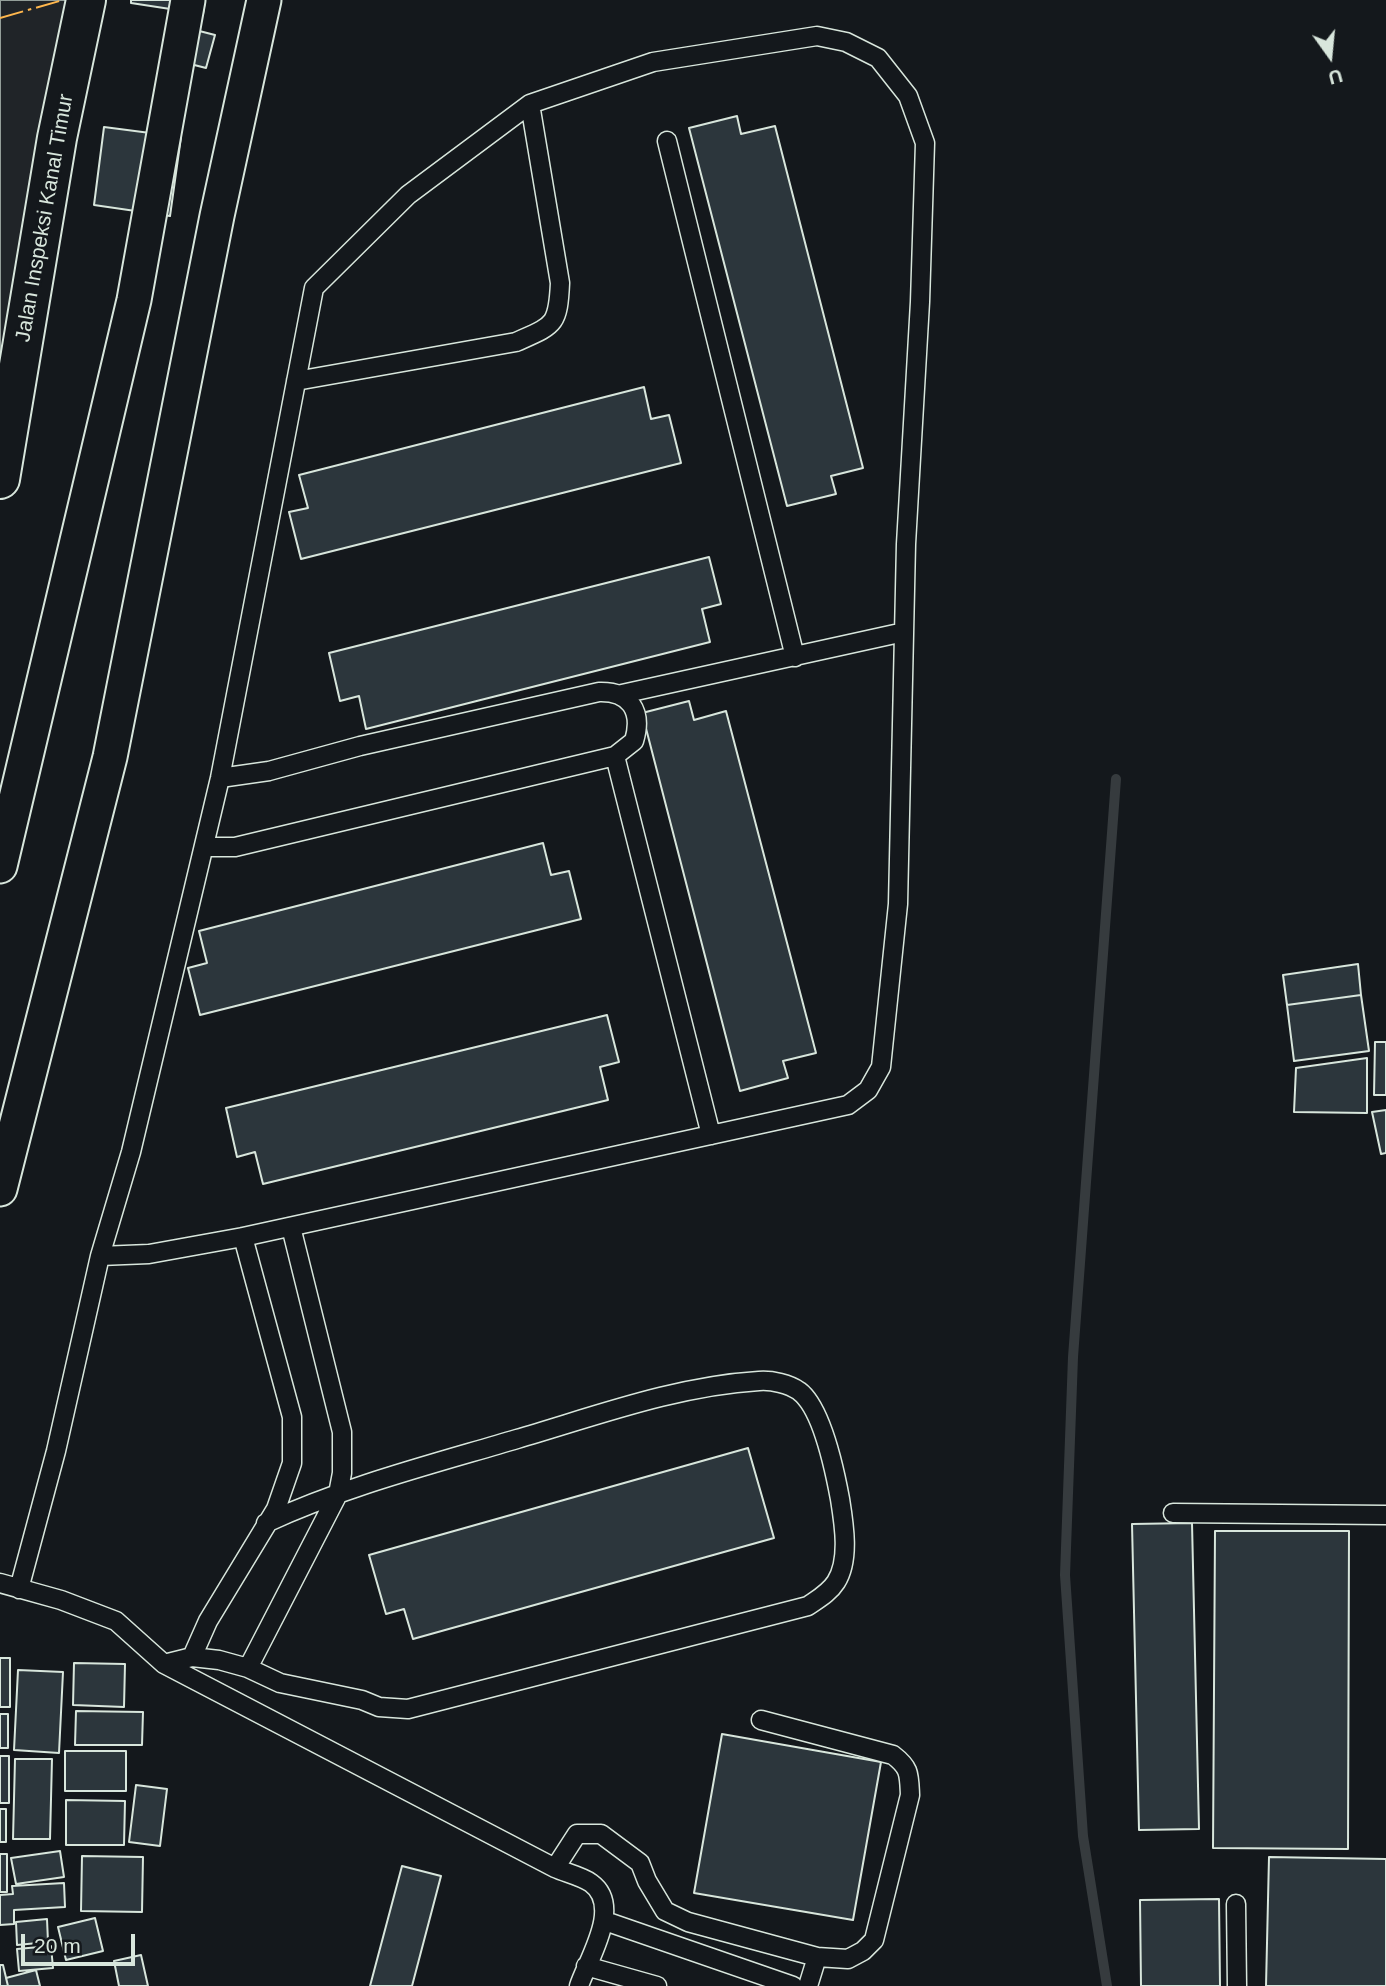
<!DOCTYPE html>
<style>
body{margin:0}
#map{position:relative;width:1386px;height:1986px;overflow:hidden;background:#14181c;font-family:Helvetica,sans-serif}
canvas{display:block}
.north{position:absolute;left:1295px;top:21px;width:70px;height:70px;-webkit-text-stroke:5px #14181c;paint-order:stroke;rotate:165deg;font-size:19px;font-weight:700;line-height:28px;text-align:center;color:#d8e6dc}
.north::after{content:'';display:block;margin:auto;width:24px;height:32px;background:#d8e6dc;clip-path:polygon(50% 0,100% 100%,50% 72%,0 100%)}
.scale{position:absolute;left:21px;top:1934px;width:114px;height:32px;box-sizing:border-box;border:4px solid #d8e6dc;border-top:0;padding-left:9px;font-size:21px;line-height:24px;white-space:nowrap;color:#d8e6dc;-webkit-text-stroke:5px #14181c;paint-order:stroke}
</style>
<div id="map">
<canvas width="1386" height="1986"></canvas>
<div class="north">U</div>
<div class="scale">20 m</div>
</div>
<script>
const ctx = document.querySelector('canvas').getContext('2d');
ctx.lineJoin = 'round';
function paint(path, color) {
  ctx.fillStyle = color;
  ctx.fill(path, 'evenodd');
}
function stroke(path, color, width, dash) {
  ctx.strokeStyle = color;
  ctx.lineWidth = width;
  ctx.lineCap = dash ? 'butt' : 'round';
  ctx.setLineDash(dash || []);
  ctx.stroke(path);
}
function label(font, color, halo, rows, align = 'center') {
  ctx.font = font + ' Helvetica,sans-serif';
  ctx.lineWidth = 5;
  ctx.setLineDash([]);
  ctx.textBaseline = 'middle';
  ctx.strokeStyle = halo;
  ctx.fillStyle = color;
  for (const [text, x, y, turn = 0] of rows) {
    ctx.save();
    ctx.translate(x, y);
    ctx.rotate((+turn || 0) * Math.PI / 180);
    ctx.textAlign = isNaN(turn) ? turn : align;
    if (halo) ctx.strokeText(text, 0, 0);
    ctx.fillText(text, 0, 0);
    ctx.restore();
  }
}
const green = new Path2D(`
 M0,0H86L0,479Z`);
paint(green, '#202428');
stroke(green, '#939e99', 2);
stroke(new Path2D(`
 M1107,1986L1083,1836L1065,1575L1073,1357L1116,779`), '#363b3e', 10);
const building = new Path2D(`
 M131,0H205L203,14L131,3Z
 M172,24L215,35L206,68L163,57Z
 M737,116L741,134L775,126L863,468L831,476L836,494L787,506L689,128Z
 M104,127L181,137L170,216L94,205Z
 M644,387L651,419L669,415L681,463L301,559L289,512L308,508L299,475Z
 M709,557L721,604L702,609L710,642L366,729L359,696L340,701L329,653Z
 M689,701L694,720L726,711L816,1053L783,1061L788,1078L740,1091L642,713Z
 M543,843L551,875L569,871L581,919L200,1015L188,968L207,963L199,931Z
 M1358,964L1361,995L1287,1005L1283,975Z
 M1361,995L1369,1051L1294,1061L1287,1005Z
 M607,1015L619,1062L600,1067L608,1100L263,1184L255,1152L237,1157L226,1108Z
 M1375,1042H1386V1095H1374Z
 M1367,1058V1113L1294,1112L1296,1068Z
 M1386,1110V1153L1381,1154L1372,1112Z
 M748,1448L774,1538L413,1639L404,1609L386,1614L369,1555Z
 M1192,1523L1199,1829L1139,1830L1132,1524Z
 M1215,1531H1349L1348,1849L1213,1848Z
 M0,1658H10V1707H0Z
 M74,1663L125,1664L124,1707L73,1705Z
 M18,1670L63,1672L59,1753L14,1750Z
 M76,1711L143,1712L142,1745H75Z
 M0,1714H8V1748H0Z
 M722,1734L881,1762L853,1920L694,1893Z
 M65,1751H126V1791H65Z
 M0,1756H9V1803H0Z
 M15,1759H52L50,1839H13Z
 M136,1785L167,1789L160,1846L129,1842Z
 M66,1800L125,1801L124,1845H66Z
 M0,1809H6V1842H0Z
 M60,1851L64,1877L16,1884L11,1858Z
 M0,1854H7V1892H0Z
 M82,1856L143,1857L142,1912L81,1911Z
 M1269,1857L1386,1859V1986H1266Z
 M402,1866L441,1876L412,1986H370Z
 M64,1883L65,1907L14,1910V1924L0,1925V1895L13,1894L12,1886Z
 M1219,1899L1220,1986H1141L1140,1900Z
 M95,1918L103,1951L66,1960L58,1927Z
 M47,1919L48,1942L17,1945L16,1922Z
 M51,1946L53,1968L19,1971L17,1949Z
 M141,1955L148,1986H119L114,1961Z
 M0,1965H3L8,1986H0Z
 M36,1970L40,1986H8L6,1978Z`);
paint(building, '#2c363c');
stroke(building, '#d8e6dc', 2);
const lane = new Path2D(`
 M817,36L846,42L878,58L908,96L925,143L920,302L906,544L898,904L881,1067L868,1090L848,1105L243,1237L149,1254L100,1256L131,1152L220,778L314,288L408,195L530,104L653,62Z
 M667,141L795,657
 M296,381L516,342C554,325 558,326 560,283L530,104
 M622,694L904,632
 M615,756L711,1135
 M204,847H235L615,756L634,741C643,711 630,691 599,692L360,746L269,771L220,778
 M1173,1513L1386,1515
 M0,1583L61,1600L116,1621L164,1664L555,1868C566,1873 581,1876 591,1883C623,1906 588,1959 579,1986
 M19,1589L56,1451L100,1256
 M192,1657L208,1621L276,1509L292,1463V1417L243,1237
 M164,1664L192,1657L219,1660L248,1668L280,1683L362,1700L379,1707L408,1709L808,1606C818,1599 829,1593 836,1582C850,1560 844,1524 840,1499C835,1472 822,1408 799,1391C789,1384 772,1380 759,1381C676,1386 596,1416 517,1439C433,1464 346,1486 266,1523
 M248,1668L338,1494L342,1473V1432L291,1227
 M555,1868L577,1834H601L640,1863L647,1881L665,1911L688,1922L817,1957L848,1959L863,1951L874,1940L910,1795C909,1774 910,1768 893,1755L761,1720
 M1236,1904L1237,1986
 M605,1921L793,1986
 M586,1966L657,1986
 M808,1986L817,1957`);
const street = new Path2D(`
 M0,866L134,300L188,0
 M0,1189L110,757L217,216L264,0`);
const secondary = new Path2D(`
 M0,479L57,138L86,0`);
stroke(lane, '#d8e6dc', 21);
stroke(street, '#d8e6dc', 37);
stroke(secondary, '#d8e6dc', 42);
stroke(lane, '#14181c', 18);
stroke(street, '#14181c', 33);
stroke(secondary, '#14181c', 38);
stroke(new Path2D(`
 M0,18L63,0`), '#ffb74d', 2, [24, 5, 3.5, 5]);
label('21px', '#d8e6dc', '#14181c', [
 ["Jalan Inspeksi Kanal Timur",45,218,-80]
]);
</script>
